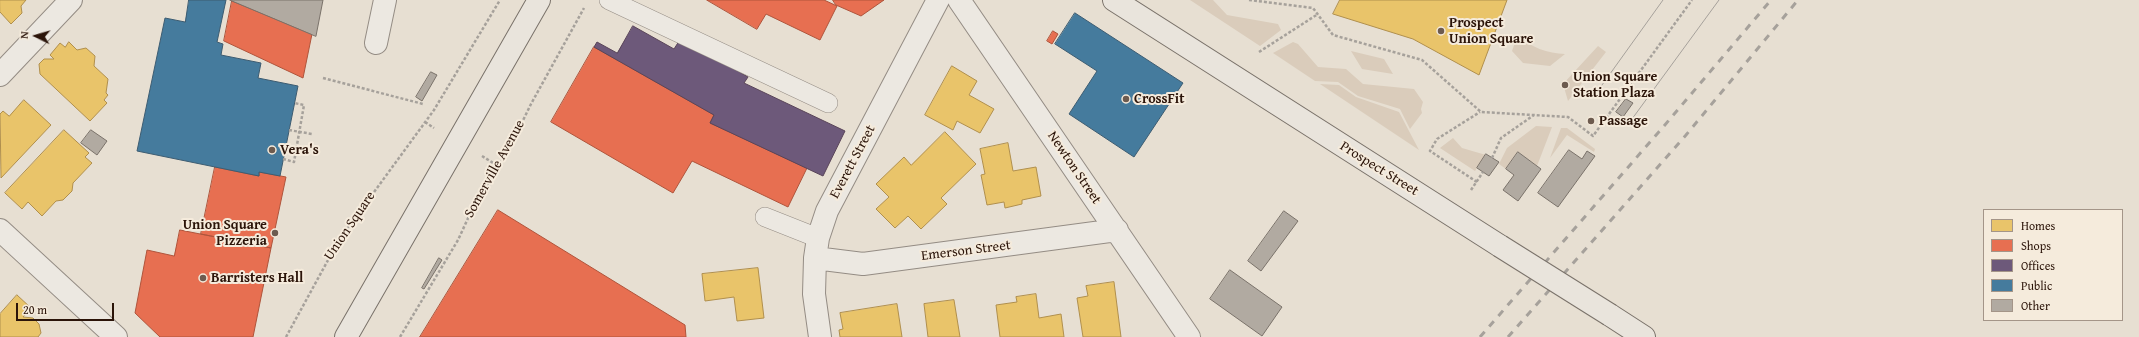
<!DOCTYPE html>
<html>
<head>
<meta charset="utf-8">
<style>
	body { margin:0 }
	#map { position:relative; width:2139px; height:337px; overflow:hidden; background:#e7dfd2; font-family:"Gentium Book Plus",serif }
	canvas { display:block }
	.legend { position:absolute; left:1983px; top:209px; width:140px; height:112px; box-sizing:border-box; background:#f5ebdc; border:1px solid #a49588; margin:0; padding:5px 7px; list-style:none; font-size:12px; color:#2b1409 }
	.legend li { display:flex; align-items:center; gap:8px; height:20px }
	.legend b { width:20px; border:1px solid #a49588 }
	.north { position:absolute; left:16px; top:16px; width:40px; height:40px; -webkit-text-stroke:3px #f5ebdc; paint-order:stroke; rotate:275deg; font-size:11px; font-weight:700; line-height:16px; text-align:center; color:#2b1409 }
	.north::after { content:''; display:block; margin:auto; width:14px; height:18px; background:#2b1409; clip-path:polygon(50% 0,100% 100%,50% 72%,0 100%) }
	.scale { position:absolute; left:16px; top:303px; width:98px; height:18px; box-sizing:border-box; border:2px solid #2b1409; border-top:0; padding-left:5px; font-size:12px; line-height:14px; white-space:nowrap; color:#2b1409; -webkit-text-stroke:3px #f5ebdc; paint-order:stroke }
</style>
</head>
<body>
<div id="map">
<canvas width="2139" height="337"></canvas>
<ul class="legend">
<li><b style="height:11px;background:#e9c46a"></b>Homes</li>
<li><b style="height:11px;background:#e76f51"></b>Shops</li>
<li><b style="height:11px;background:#6d597a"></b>Offices</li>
<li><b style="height:11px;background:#457b9d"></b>Public</li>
<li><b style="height:11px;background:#b1aaa1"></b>Other</li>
</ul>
<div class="north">N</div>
<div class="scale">20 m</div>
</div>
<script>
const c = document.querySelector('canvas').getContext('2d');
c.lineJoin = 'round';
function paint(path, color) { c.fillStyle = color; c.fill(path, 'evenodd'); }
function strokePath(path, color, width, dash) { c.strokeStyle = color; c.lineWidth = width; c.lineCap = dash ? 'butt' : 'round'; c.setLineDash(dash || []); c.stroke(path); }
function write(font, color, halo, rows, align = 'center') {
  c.font = font + ' "Gentium Book Plus",serif'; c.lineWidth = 4; c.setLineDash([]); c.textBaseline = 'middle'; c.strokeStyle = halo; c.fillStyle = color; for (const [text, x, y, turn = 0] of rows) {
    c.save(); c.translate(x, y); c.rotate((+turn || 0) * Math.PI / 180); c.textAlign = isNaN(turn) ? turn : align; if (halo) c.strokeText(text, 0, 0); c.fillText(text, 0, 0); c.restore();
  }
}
paint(new Path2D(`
	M 1190,0 L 1213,0 L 1227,15 L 1278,24 L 1281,30 L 1260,46 Z
	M 1518,34 C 1530,48 1548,53 1565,54 L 1550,66 L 1523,63 L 1512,51 Z
	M 1293,42 L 1298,44 L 1318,67 L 1346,69 L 1363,84 L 1414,89 L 1423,102 L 1421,109 L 1422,113 L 1410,129 L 1400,109 L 1358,96 L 1338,82 L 1315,81 L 1273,53 Z
	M 1598,46 L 1606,52 L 1568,101 L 1563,84 Z
	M 1351,51 L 1384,59 L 1393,74 L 1362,69 Z
	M 1320,84 L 1339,85 L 1356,97 L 1399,112 L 1419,150 Z
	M 1536,126 L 1552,127 L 1537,166 L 1518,152 L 1506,169 L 1499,164 L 1507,148 Z
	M 1561,128 L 1567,128 L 1595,149 L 1594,152 L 1567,135 L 1550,158 Z
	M 1453,138 L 1462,148 L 1486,155 L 1475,171 L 1440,148 Z`), '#daccbb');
const homes = new Path2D(`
	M 0,0 L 26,0 L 21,6 L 22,13 L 11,24 L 0,12 Z
	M 1340,0 L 1507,0 L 1479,75 L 1413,39 L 1333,14 Z
	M 69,42 L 77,50 L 86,48 L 95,56 L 94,66 L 108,79 L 106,93 L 108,95 L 104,100 L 107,103 L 90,121 L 40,74 L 39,64 L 44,59 L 54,59 L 50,55 L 60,43 L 65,47 Z
	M 952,66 L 977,81 L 969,95 L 994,109 L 980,133 L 957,121 L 953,130 L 925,115 Z
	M 24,100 L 51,125 L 1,178 L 0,114 L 3,111 L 9,116 Z
	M 64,130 L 89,153 L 85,157 L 92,163 L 73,183 L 72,191 L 63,200 L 56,201 L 42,216 L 28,202 L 22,209 L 5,193 Z
	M 945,132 L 976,164 L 941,198 L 947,204 L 921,229 L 908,216 L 895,228 L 876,209 L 889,197 L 876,184 L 904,157 L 911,165 Z
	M 1008,143 L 1013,171 L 1036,167 L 1041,196 L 1022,200 L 1022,204 L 1005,208 L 1004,202 L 987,205 L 981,175 L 985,174 L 980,149 Z
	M 758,268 L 764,318 L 737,321 L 734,297 L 705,301 L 702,274 Z
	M 1114,282 L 1121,337 L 1083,337 L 1077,298 L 1088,296 L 1086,286 Z
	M 1036,294 L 1039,318 L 1061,314 L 1064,337 L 1000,337 L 996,305 L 1017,302 L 1016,297 Z
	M 17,295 L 31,308 L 23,317 L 33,318 L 39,324 L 41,333 L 38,337 L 0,337 L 0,314 Z
	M 954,300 L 960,337 L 928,337 L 924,304 Z
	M 897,304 L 902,337 L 840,337 L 839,330 L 843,329 L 840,313 Z`);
paint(homes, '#e9c46a');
strokePath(homes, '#b08f4d', 1);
const shops = new Path2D(`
	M 707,0 L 824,0 L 837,6 L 820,40 L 766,14 L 757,29 Z
	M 833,0 L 884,0 L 861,16 L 836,5 Z
	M 232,1 L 312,34 L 303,78 L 224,41 Z
	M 1053,31 L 1058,34 L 1052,44 L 1047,41 Z
	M 594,47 L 714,115 L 710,123 L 807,168 L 788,207 L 692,161 L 673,193 L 551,122 Z
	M 215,167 L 259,176 L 259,172 L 286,177 L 271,248 L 201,234 Z
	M 498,210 L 685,325 L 686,337 L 420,337 Z
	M 180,230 L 271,248 L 253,337 L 160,337 L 135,313 L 147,250 L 174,256 Z`);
paint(shops, '#e76f51');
strokePath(shops, '#af543b', 1);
const offices = new Path2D(`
	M 633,26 L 674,49 L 681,38 L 748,77 L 744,83 L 845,131 L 823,176 L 710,123 L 714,115 L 594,47 L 597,42 L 617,53 Z`);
paint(offices, '#6d597a');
strokePath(offices, '#594458', 1);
const public = new Path2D(`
	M 189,0 L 226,0 L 217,42 L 223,44 L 221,55 L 261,63 L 258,78 L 298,86 L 280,176 L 259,172 L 259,176 L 137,151 L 165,18 L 185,22 Z
	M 1075,13 L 1183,83 L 1134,157 L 1069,114 L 1097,71 L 1055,44 Z`);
paint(public, '#457b9d');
strokePath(public, '#3d5c71', 1);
const building = new Path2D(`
	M 230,0 L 323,0 L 316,36 Z
	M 431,72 L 437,75 L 422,101 L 416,97 Z
	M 1626,99 L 1633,103 L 1623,117 L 1616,112 Z
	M 91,130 L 107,141 L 97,155 L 81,143 Z
	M 1569,150 L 1582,159 L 1587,151 L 1595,156 L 1558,207 L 1538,193 Z
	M 1518,152 L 1541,169 L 1518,201 L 1503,190 L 1514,175 L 1506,169 Z
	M 1486,154 L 1499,162 L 1489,176 L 1477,168 Z
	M 1284,211 L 1298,221 L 1261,271 L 1248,261 Z
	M 439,258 L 442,260 L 424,289 L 422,288 Z
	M 1230,270 L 1282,307 L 1262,336 L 1210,299 Z`);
paint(building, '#b1aaa1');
strokePath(building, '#7a726a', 1);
const lane = new Path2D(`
	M 609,0 L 828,103
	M 765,217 L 818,238`);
const street = new Path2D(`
	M 959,0 L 1189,337
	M 376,43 L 385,0
	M 0,75 L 71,0
	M 0,230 L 116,337
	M 815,258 L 863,264 L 1117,230
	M 820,337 L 814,294 L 815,258 L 818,238 L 827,211 L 938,0`);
const primary = new Path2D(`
	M 1114,0 L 1500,246
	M 1610,315 L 1644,337
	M 346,337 L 539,0`);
strokePath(lane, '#948c84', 20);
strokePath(street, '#948c84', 24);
strokePath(primary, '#7a726a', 24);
strokePath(new Path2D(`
	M 1249,0 L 1313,8 L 1333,35 L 1422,60 L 1481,112 L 1568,117 L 1593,136 L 1692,0
	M 1259,52 L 1318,14
	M 323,78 L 423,104
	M 425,122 L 434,128
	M 289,130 L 312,134
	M 482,156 L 498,166
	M 1492,158 L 1501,138 L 1534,115
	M 283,159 L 294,162 L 304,105 L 294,103
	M 1477,182 L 1430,151 L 1437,139 L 1480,112
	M 1471,190 L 1483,172
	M 286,337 L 339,240 L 434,110 L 500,0
	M 400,337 L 458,240 L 470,214 L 513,141 L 531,104 L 584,8`), '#a6a19b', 2.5, [3, 2]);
strokePath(lane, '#ece8e1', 19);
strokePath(street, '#ece8e1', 22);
strokePath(primary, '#e9e4dc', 22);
strokePath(new Path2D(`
	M 1597,92 L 1663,0
	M 1632,119 L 1719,0`), '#a6a19b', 1);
strokePath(new Path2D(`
	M 1480,337 L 1664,126 L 1771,0
	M 1508,337 L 1686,135 L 1798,0`), '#a6a19b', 3, [7, 7]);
const primaryBridge = new Path2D(`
	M 1500,246 L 1610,315`);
strokePath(primaryBridge, '#7a726a', 24, []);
strokePath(primaryBridge, '#e9e4dc', 22);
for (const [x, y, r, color] of [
	[1441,31,4,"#6d5b4f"],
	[1565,85,4,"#6d5b4f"],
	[1126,99,4,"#6d5b4f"],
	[1591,121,4,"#6d5b4f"],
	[272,150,4,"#6d5b4f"],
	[275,233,4,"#6d5b4f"],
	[203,278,4,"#6d5b4f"]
]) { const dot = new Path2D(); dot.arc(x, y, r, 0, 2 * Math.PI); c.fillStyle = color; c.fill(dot); strokePath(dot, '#f5ebdc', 1.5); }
write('bold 14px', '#2b1409', '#f5ebdc', [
	["Prospect",1449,23],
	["Union Square",1449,39],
	["Union Square",1573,77],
	["Station Plaza",1573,93],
	["CrossFit",1134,99],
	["Passage",1599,121],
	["Vera's",280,150],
	["Union Square",267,225,"right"],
	["Pizzeria",267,241,"right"],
	["Barristers Hall",211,278]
], 'left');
write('14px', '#2b1409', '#f5ebdc', [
	["Everett Street",853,162,-62],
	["Newton Street",1074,168,56],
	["Somerville Avenue",495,169,-61],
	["Prospect Street",1379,169,32],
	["Union Square",350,226,-56],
	["Emerson Street",966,251,-7]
]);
</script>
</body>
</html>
